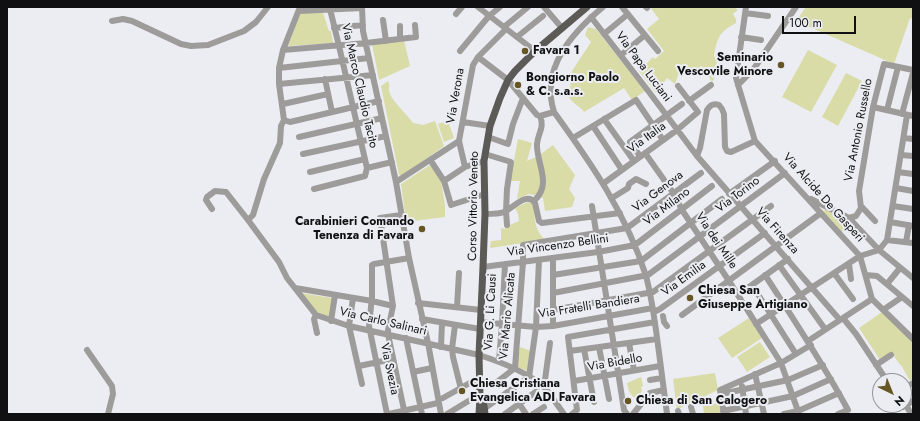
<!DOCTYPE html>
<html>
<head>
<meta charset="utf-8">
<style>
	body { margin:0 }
	#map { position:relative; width:920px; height:421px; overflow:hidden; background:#ecedf3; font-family:Jost,sans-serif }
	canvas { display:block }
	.frame { position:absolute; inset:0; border:8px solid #101012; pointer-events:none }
	.north { position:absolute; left:872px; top:373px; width:40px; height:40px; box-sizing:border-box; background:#ecedf3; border:1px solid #949599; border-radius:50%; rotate:137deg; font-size:11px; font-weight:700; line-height:16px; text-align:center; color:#101012 }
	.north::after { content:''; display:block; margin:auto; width:14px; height:18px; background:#655623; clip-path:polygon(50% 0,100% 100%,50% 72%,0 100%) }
	.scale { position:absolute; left:782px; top:16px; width:74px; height:18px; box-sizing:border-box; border:2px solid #101012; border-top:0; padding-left:5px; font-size:12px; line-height:14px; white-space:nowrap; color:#101012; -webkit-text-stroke:3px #ecedf3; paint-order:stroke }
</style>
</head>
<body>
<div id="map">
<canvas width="920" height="421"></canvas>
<div class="frame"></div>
<div class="north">N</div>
<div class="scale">100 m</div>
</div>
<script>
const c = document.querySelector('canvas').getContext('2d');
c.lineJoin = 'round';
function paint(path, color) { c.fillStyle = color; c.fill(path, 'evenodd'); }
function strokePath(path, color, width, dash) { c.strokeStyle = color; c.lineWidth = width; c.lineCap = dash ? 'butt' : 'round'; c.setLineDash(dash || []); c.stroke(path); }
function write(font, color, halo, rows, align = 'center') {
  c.font = font + ' Jost,sans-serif'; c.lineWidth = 4; c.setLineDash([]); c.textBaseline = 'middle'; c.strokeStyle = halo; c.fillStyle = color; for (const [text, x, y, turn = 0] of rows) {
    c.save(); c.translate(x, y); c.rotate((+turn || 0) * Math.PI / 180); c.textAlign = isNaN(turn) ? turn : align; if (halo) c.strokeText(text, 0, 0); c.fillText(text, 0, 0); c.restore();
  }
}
paint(new Path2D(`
	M 650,7 L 734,7 L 738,10 L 733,14 L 736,19 L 736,23 C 719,32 717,38 714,56 L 717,61 L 714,79 L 712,82 L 702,66 L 688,74 L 682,71 L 679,73 L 675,84 L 667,78 L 656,93 L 639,71 L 653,57 L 655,59 L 664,51 L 647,29 L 659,19 Z
	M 806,7 L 913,7 L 913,19 L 910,18 L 894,64 L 796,21 Z
	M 300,13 L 323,13 L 329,31 L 331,31 L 333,43 L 288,46 Z
	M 588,27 L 596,29 L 645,91 L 632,100 L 624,88 L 584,112 C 580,106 573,104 569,97 L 572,71 L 591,42 L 585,35 Z
	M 404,40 L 410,66 L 379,80 L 372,44 Z
	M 808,50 L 837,65 L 811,112 L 782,97 Z
	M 846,73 L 862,81 L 838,126 L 822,117 Z
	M 388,81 C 390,85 389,88 389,91 C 392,102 407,114 413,123 L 423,125 L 435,121 L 444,146 L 402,176 L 399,175 L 381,86 Z
	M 448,121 L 454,138 L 444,142 L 438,124 Z
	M 518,139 L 532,143 L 527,161 L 538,156 L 553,145 L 575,175 L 569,189 L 575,198 L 572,207 L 545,211 L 543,198 L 529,194 L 517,199 L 520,181 L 510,181 Z
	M 430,165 L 441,181 L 445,205 L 445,217 L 406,222 L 401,184 Z
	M 528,202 L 533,204 C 535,220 534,228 545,240 L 490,248 L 491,241 L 501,240 L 501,228 L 505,229 L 505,225 L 510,225 L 519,221 L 518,214 L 515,208 Z
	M 826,209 L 850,224 L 842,232 L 823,212 Z
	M 300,293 L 332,298 L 329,319 L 319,315 Z
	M 882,312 L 913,342 L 913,379 L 910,381 L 901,365 L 900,365 L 892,353 L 880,360 L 859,328 Z
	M 749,318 L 762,338 L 732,358 L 718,338 Z
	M 760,342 L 770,357 L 747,372 L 737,357 Z
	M 520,347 L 531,351 L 528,371 L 517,367 Z
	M 715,373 L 718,390 L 684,406 L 677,410 L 673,379 Z
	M 641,377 L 643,386 L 641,387 L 642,391 L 638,397 L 633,397 L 629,391 L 627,383 Z
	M 719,403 L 721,414 L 704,414 L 703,406 Z`), '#d9dca7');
strokePath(new Path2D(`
	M 362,7 L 363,31 L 396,182 L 409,258 L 428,343 L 441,414
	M 478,7 L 535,51
	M 544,7 L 562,28
	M 603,7 C 572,33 540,68 554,112 C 591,163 627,215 646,276 C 652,298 655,322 658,345 C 661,368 664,391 667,414
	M 622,7 L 658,51
	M 646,7 L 647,8
	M 746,7 L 736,78 L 755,141 L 860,256 L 872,299 L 913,339
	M 330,9 L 339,46 L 367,168
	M 299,11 L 362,8
	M 745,13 L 768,16
	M 456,14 L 462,7
	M 591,17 L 649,92 L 697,156 L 840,320
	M 383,20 L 386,41
	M 112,21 L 123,19 L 132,21 L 181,44 L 191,46 L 208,45 L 244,31 L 256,22 L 268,7
	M 400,26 L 400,39
	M 504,27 L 528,7
	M 334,28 L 363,25
	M 604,34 L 628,14
	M 517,37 L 543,16
	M 741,37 L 761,40
	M 283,50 L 366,43 L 416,37 L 415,25
	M 460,51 L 489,16 L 500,7
	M 621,55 L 645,35
	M 478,57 L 508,80 L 537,115 L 540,116 L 554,112
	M 279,68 L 369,58
	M 325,79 L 332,112
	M 279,84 L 373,75
	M 738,85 L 753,70 L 796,7
	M 689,101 L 711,85
	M 283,104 L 328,94
	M 873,107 L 913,116
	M 887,110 L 898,67
	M 902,114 L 913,73
	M 604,119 L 634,161
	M 284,120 L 290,122 L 379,101
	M 463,122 L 490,126
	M 593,126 L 622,170
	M 299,137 L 382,118
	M 488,137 L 508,144 L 513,124 L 523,98
	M 573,138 L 636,100 L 663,140
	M 904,138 L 913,139
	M 645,153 L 674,194 L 682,210 L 729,281 L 781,363 L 799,414
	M 303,154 L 386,136
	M 485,154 L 511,162 L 507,189 L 506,211 L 507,225
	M 901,155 L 913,156
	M 640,156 L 630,142 L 682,104
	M 697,156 L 700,148 L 707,110 C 710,105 714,103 719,105 L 722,109 L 724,114 L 725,147 L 727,151 L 731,152 L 755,141
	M 431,161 L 444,181 L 451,205 L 485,194
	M 465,167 L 459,141 L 473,65 L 478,57 L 506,29
	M 310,172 L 365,159
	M 898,172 L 913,174
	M 444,181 L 465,167 L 484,161
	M 396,182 L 459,141
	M 604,183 L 677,130 L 698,112 L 678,86
	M 896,188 L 913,191
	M 314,189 L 365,176 L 367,168 L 392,162
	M 729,194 L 775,161
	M 612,198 L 628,188 L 629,184 L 636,179 L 646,184
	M 811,199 L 849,218 L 879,250 L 913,278
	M 534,201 C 553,184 536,163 537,144 C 538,133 545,127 540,116
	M 592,206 L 624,410 L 627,414
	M 861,206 L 875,221
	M 893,206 L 913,209
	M 212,209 L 206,200 L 207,197 L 215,191 L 226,192 L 248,220 L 279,262 L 287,278 L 316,315 L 349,326 L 479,355 C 501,362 525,371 543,386 C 551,394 557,405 564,414
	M 485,214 C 491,214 499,214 504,212 C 513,208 527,191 535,203 L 539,221 L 542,223 L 620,213
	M 401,215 L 380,218 L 393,306 L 388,330 L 388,334 L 404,410
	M 849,218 L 856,216 L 861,208 L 859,191 L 873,107 L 884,64 L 913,70
	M 248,220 L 253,215 L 264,179 L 280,143 L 281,126 L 284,120 L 279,84 L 279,68 L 283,50 L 300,7
	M 890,222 L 913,226
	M 887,240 L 913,243
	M 906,242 L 909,225
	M 879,250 L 887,240 L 907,115
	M 849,264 L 851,279
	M 779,265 L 825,329
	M 483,267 L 598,252 L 635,245 L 712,186
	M 834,273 L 853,299
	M 553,275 L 641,261 L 722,199
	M 765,275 C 794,320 823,363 848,410 L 838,414
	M 866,275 L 877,276 L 913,306
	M 887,284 L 900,268
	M 752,285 L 796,354
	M 295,288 L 372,301 L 393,306
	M 553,293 L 648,275 L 785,173
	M 738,295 L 788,259
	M 353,298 L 349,326 L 362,384
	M 418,303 L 481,310
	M 457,307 L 459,273
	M 553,310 L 653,292 L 771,206
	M 883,310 L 902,297
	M 654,312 L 660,309 L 765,233
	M 316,315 L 314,319 L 317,333
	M 682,315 L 821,213
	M 663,316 L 664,322 L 667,326
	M 843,318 L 856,334 L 887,381
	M 422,319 L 480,329
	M 331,321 L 335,295
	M 480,322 L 536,327 L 553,326 L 653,308
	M 756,324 L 860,256 L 879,250
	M 455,325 L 452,349 L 453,357 L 461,389
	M 553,326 L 553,258
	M 406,338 L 422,414
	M 808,341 L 872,299
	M 629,343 L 634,370
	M 441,347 L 442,323
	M 599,347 L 609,399
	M 584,349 L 594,402
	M 87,350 L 112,386 L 113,394 L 108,414
	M 570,351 L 657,339
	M 499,361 L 502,324 L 505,264
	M 876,365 L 891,355
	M 359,366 L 393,359
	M 413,372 L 432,368
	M 755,374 L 764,414
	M 529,377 L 536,327 L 539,260
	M 650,380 L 662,378
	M 574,381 L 660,366
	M 493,385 L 515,368 L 523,262 L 523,245 L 627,228 L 701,173
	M 742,386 L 746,414
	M 544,387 L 550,343
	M 904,388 L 913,383
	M 510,390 L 526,414
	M 721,394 L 788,380 L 823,365
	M 443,398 L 475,380 L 479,380
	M 901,405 L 903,407 L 913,401
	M 906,405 L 911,414
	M 691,407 L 693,414
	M 485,408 L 529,377
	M 678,411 L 679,414
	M 723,411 L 793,396 L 831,379
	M 387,414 L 369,326 L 372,297 L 372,265 L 374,264 L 409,258
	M 389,414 L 438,403
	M 447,414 L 480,394
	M 505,414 L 537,391
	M 533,414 L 544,407
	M 572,414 L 577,410 L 568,337 L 655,322
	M 633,414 L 650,393 L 664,390
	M 724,414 L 720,390 L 781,363 L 811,345
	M 784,414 L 798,411 L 839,393`), '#9d9c9a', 6);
strokePath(new Path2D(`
	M 481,399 L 484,406 L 485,414
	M 479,414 L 480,397 L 479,355 L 483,267 L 485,214 L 484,161 L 490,126 L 500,98 L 508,80 L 515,71 L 535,51 L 587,7`), '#5b5a56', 7);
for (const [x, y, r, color] of [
	[525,51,4,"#655623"],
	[781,65,4,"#655623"],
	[518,85,4,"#655623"],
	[422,229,4,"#655623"],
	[690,298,4,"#655623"],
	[462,391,4,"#655623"],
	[628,401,4,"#655623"]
]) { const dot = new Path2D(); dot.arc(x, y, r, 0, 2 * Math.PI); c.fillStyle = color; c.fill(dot); strokePath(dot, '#ecedf3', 1.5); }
write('bold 12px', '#101012', '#ecedf3', [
	["Favara 1",533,51],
	["Seminario",773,58,"right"],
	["Vescovile Minore",773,72,"right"],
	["Bongiorno Paolo",526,78],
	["& C. s.a.s.",526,92],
	["Carabinieri Comando",414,222,"right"],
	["Tenenza di Favara",414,236,"right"],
	["Chiesa San",698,291],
	["Giuseppe Artigiano",698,305],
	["Chiesa Cristiana",470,384],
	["Evangelica ADI Favara",470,398],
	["Chiesa di San Calogero",636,401]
], 'left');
write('12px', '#101012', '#ecedf3', [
	["Via Papa Luciani",643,67,53],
	["Via Marco Claudio Tacito",359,86,77],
	["Via Verona",456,96,-80],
	["Via Antonio Russello",859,130,-79],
	["Via Italia",647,138,-36],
	["Via Genova",658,192,-37],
	["Via Torino",738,195,-37],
	["Via Alcide De Gasperi",823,198,48],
	["Corso Vittorio Veneto",474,206,-89],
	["Via Milano",667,207,-37],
	["Via Firenza",777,231,48],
	["Via dei Mille",716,241,56],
	["Via Vincenzo Bellini",558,246,-8],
	["Via Emilia",684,279,-36],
	["Via Fratelli Bandiera",589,307,-9],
	["Via G. Li Causi",491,312,-87],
	["Via Mario Alicata",508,316,-85],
	["Via Carlo Salinari",383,322,13],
	["Via Bidello",615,363,-10],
	["Via Svezia",389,369,78]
]);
</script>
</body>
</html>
